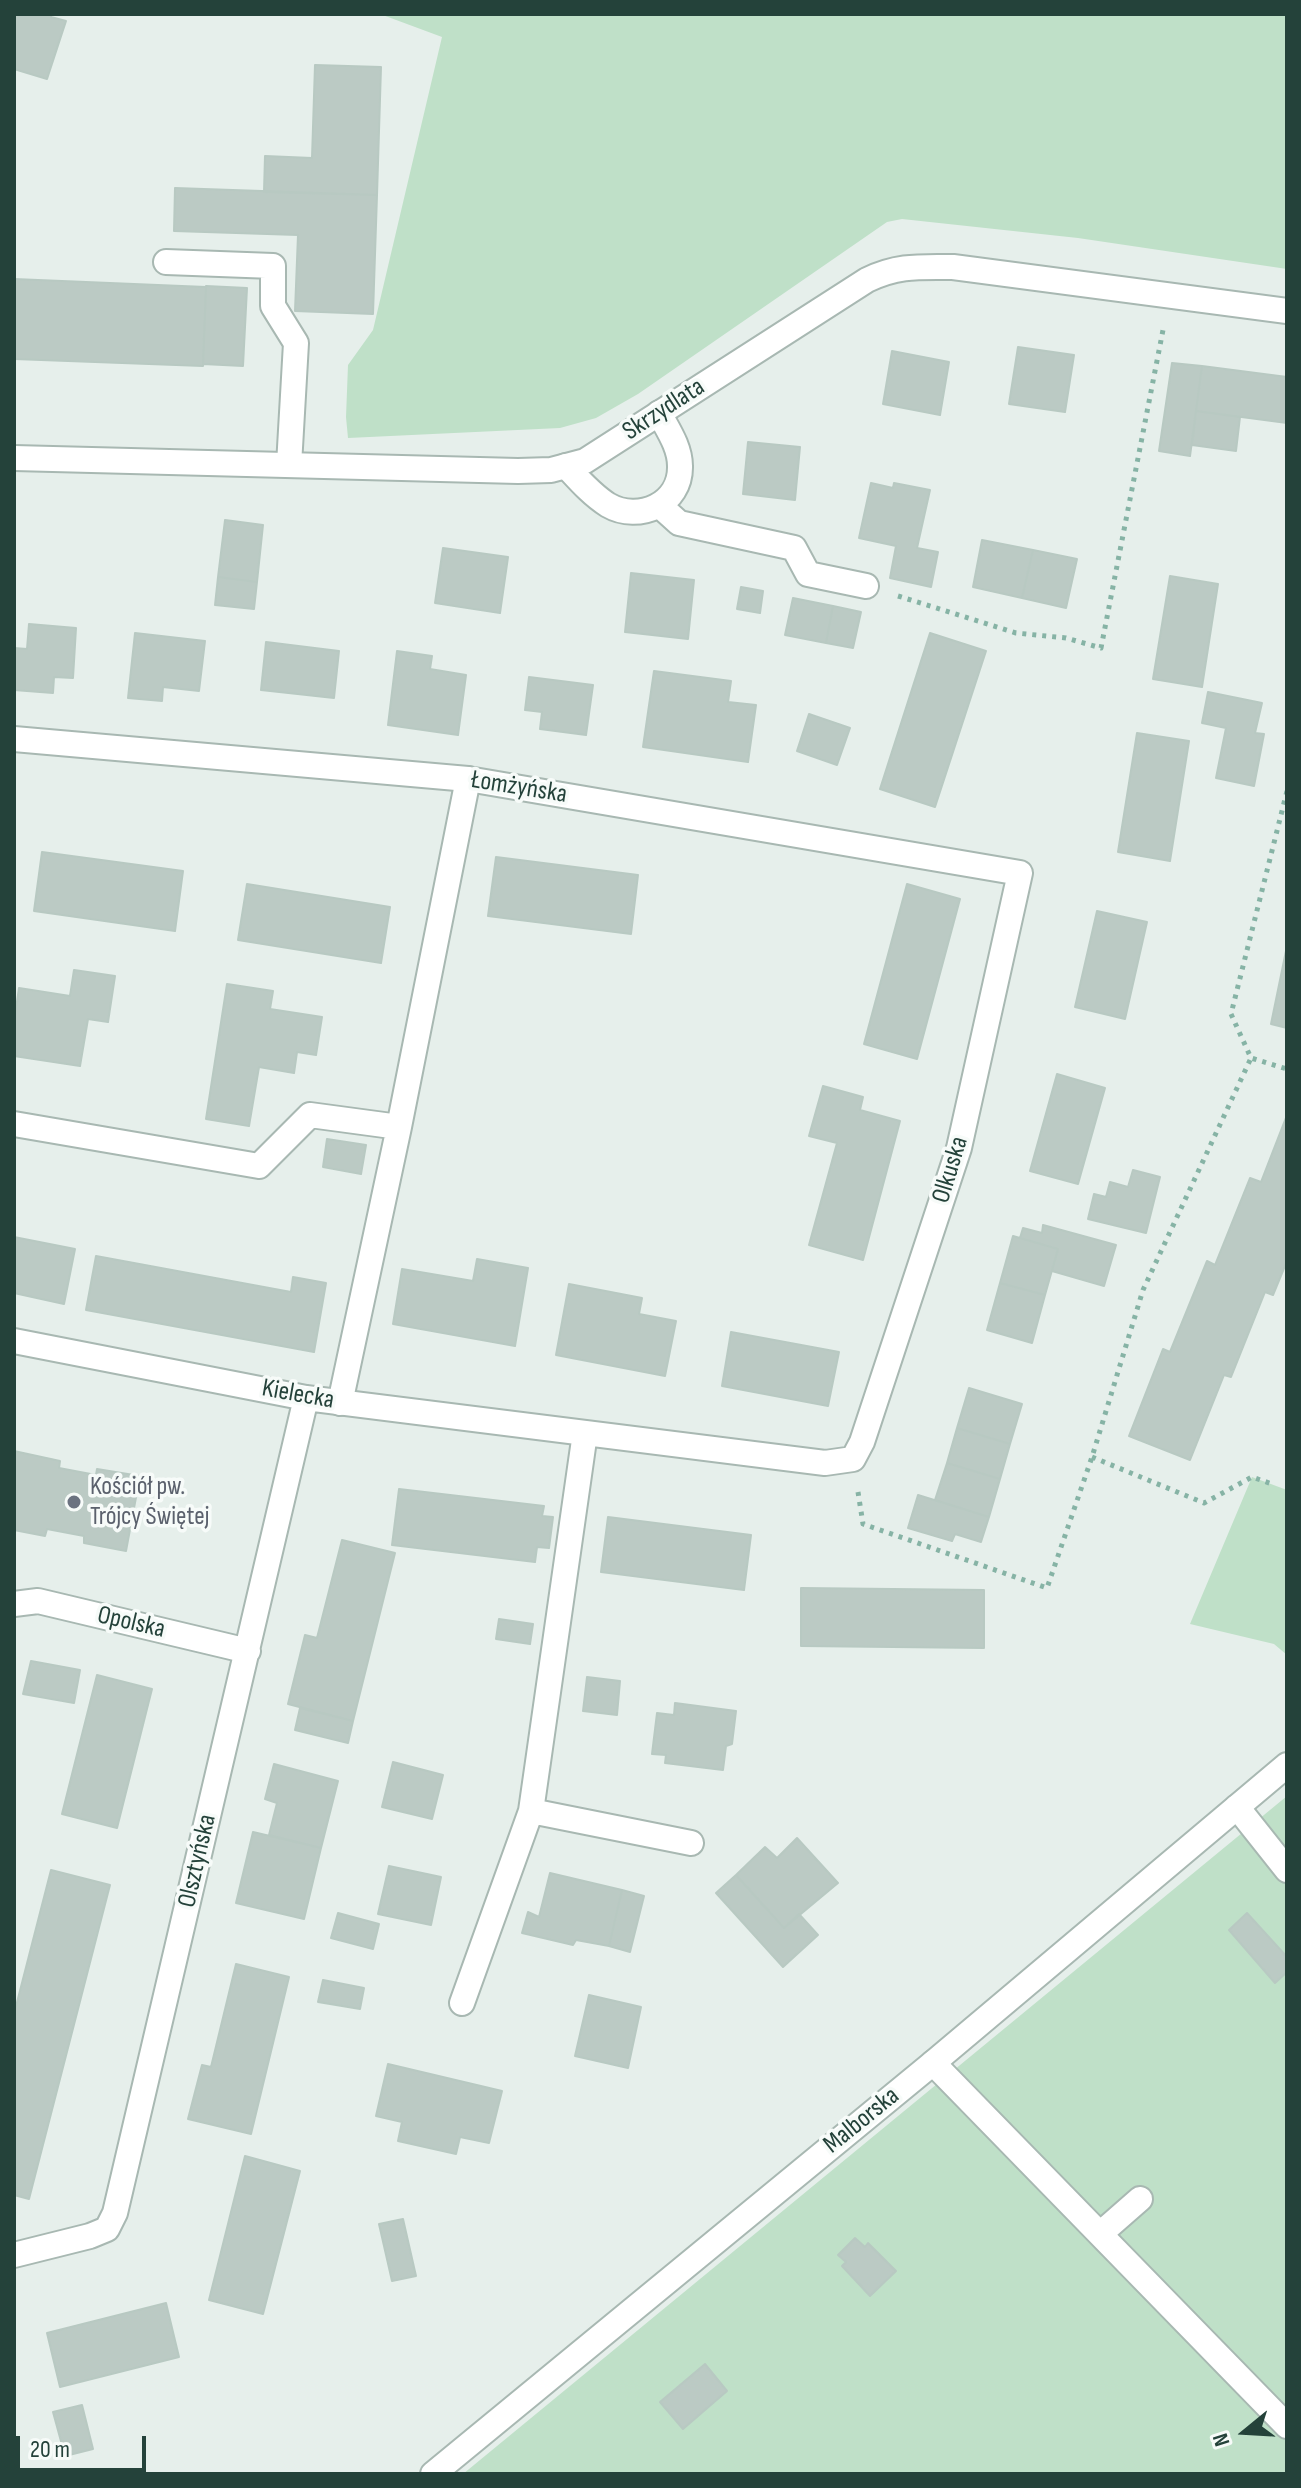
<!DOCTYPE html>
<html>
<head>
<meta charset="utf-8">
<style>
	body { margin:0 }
	#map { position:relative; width:1301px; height:2488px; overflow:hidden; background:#e6efeb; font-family:"Sofia Sans Condensed",sans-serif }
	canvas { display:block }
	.frame { position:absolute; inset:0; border:16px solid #24423a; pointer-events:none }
	.north { position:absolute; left:1205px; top:2392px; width:80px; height:80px; -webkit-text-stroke:6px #f7fbf9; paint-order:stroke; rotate:252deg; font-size:22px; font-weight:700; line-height:32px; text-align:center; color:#24423a }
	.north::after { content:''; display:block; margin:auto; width:28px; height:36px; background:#24423a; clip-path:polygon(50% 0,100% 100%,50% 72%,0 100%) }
	.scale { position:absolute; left:16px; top:2436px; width:130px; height:36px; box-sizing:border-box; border:4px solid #24423a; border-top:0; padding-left:10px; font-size:24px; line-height:28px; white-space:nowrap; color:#24423a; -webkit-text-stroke:6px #f7fbf9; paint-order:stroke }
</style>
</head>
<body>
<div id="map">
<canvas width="1301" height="2488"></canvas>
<div class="frame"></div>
<div class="north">N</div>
<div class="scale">20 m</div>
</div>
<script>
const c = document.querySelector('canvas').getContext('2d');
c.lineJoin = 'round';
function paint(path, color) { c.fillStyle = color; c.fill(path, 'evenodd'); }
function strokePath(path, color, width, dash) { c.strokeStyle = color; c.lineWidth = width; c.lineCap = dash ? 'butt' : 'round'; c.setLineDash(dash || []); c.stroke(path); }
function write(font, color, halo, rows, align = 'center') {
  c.font = font + ' "Sofia Sans Condensed",sans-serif'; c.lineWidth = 7; c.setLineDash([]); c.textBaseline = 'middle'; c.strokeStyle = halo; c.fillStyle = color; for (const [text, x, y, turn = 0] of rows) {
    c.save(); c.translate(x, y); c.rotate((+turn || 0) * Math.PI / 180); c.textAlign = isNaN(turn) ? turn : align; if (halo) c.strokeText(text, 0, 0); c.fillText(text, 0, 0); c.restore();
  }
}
paint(new Path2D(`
	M 380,14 L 1287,14 L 1287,269 L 1078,238 L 902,219 L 887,222 L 638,394 L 596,418 L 560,428 L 348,438 L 346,417 L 348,365 L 373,330 L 442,37 Z
	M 1252,1477 L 1287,1490 L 1287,1655 L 1274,1644 L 1190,1624 Z
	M 1287,1796 L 1287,2474 L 463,2474 Z`), '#bfe0c8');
const building = new Path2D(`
	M 14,14 L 52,14 L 51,17 L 66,21 L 47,79 L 14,69 Z
	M 315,65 L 381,67 L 377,195 L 264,192 L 265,156 L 312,158 Z
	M 175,188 L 377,195 L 373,314 L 295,311 L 298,235 L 174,231 Z
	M 14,279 L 206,287 L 203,366 L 14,359 Z
	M 206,286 L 247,288 L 243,366 L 203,364 Z
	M 1018,347 L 1074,355 L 1065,412 L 1009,404 Z
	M 892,351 L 949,362 L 940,415 L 883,404 Z
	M 1172,363 L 1202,366 L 1190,456 L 1159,451 Z
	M 1202,366 L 1287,377 L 1287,423 L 1196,411 Z
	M 1196,411 L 1240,417 L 1236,451 L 1192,445 Z
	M 748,442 L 800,447 L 795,500 L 743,494 Z
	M 871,483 L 893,488 L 894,483 L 930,490 L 917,548 L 938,552 L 931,587 L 890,578 L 896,546 L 859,538 Z
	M 225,520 L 263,525 L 257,582 L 218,577 Z
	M 982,540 L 1033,550 L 1022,598 L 973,587 Z
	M 443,548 L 508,557 L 500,613 L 435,603 Z
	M 1033,550 L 1077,559 L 1066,608 L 1022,598 Z
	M 631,573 L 694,580 L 688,639 L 625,632 Z
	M 1170,576 L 1218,584 L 1202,687 L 1153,679 Z
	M 218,577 L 257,582 L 254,609 L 215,605 Z
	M 741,587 L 763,591 L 760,613 L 737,609 Z
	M 793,598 L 833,606 L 826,643 L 785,635 Z
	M 833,606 L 861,612 L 853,648 L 826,643 Z
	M 29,624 L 76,628 L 73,678 L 54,677 L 53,693 L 14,690 L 14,648 L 27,649 Z
	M 135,633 L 205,641 L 199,691 L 163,687 L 162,701 L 128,698 Z
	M 930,633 L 986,651 L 935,807 L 880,789 Z
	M 266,642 L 339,651 L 334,698 L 261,690 Z
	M 397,651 L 432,656 L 430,669 L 466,675 L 458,735 L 388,725 Z
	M 654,671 L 731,681 L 728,702 L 756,705 L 748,762 L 643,747 Z
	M 529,677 L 593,685 L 586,735 L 540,729 L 542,712 L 525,710 Z
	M 1208,692 L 1262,703 L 1255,733 L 1264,734 L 1254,786 L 1216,778 L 1226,728 L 1202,723 Z
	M 809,714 L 850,728 L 837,765 L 797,751 Z
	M 1137,733 L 1189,741 L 1170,861 L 1118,852 Z
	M 42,852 L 183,871 L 175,931 L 34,911 Z
	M 496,857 L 638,875 L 631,934 L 488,916 Z
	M 247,884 L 390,907 L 381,963 L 238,940 Z
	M 907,884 L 960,899 L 917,1059 L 864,1044 Z
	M 1097,911 L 1147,922 L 1125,1019 L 1075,1007 Z
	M 1287,946 L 1287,1028 L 1271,1024 Z
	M 74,970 L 115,976 L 108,1022 L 88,1019 L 80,1066 L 14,1056 L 14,1022 L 19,988 L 70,996 Z
	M 227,984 L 273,991 L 270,1009 L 322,1017 L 316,1055 L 297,1052 L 294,1073 L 259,1067 L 249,1126 L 206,1119 Z
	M 1057,1074 L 1105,1088 L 1078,1184 L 1030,1171 Z
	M 823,1086 L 863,1097 L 860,1110 L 900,1121 L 863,1260 L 809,1245 L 837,1143 L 809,1136 Z
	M 1287,1115 L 1287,1261 L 1273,1295 L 1265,1292 L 1231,1377 L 1224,1375 L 1190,1460 L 1129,1436 L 1163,1349 L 1170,1352 L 1207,1261 L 1215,1265 L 1250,1178 L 1261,1182 Z
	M 327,1139 L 366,1145 L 361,1174 L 323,1167 Z
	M 1133,1170 L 1160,1177 L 1146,1233 L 1088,1219 L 1094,1194 L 1106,1197 L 1110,1182 L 1128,1187 Z
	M 1043,1225 L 1116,1245 L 1104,1286 L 1052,1271 L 1058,1249 L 1020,1238 L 1023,1228 L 1042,1233 Z
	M 1013,1236 L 1058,1249 L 1045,1295 L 1000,1283 Z
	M 14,1237 L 75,1249 L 64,1304 L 14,1293 Z
	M 96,1256 L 291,1292 L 293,1277 L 326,1283 L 314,1352 L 86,1310 Z
	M 477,1259 L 528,1268 L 515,1346 L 393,1324 L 402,1269 L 473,1281 Z
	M 1000,1283 L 1045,1295 L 1032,1343 L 987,1330 Z
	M 569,1284 L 642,1298 L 639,1314 L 676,1321 L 665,1376 L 556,1355 Z
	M 731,1332 L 839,1352 L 828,1406 L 722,1386 Z
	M 969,1388 L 1022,1404 L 1010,1444 L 957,1428 Z
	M 957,1428 L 1010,1444 L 1000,1479 L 947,1463 Z
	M 14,1451 L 60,1461 L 59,1468 L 96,1475 L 97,1469 L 140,1476 L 126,1551 L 84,1543 L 84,1536 L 47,1529 L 45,1536 L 14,1530 Z
	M 947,1463 L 1000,1479 L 989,1517 L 935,1500 Z
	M 399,1489 L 544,1506 L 542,1516 L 553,1517 L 549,1548 L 537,1547 L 535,1562 L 392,1545 Z
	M 918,1495 L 989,1517 L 981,1542 L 955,1534 L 952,1541 L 908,1528 Z
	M 608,1517 L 751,1535 L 744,1590 L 601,1572 Z
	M 342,1540 L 395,1553 L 353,1721 L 288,1704 L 305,1635 L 317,1638 Z
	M 801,1588 L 984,1590 L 984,1648 L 801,1646 Z
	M 499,1619 L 533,1624 L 530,1644 L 496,1639 Z
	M 31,1661 L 80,1670 L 74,1703 L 23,1694 Z
	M 97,1675 L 152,1689 L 117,1828 L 62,1814 Z
	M 587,1677 L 620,1681 L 617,1715 L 583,1711 Z
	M 675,1703 L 736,1711 L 732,1744 L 726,1746 L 723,1770 L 665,1763 L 666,1755 L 652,1754 L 657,1713 L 674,1715 Z
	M 300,1708 L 353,1721 L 348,1743 L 295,1730 Z
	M 393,1762 L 443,1775 L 432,1819 L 382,1807 Z
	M 274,1764 L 338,1781 L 321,1848 L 269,1835 L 277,1803 L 265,1799 Z
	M 253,1832 L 321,1848 L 304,1919 L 236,1903 Z
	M 797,1838 L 838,1883 L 784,1928 L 736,1875 L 765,1847 L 777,1858 Z
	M 389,1866 L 441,1877 L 431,1925 L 378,1914 Z
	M 51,1870 L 110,1885 L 29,2199 L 14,2195 L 14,2014 Z
	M 550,1873 L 622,1890 L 609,1946 L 576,1940 L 573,1945 L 522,1933 L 528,1912 L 539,1917 Z
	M 736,1875 L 784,1928 L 799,1914 L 818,1935 L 783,1967 L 716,1893 Z
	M 622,1890 L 644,1896 L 630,1952 L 609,1946 Z
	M 338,1913 L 379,1924 L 373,1949 L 331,1938 Z
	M 1247,1913 L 1287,1957 L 1287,1972 L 1275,1983 L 1229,1930 Z
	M 236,1964 L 289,1977 L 251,2134 L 188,2119 L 202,2065 L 211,2067 Z
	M 323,1980 L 364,1988 L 360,2009 L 318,2002 Z
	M 589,1995 L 641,2007 L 628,2068 L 575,2056 Z
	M 388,2064 L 502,2091 L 489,2143 L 460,2137 L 456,2154 L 398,2141 L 402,2122 L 376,2116 Z
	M 245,2156 L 300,2171 L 263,2314 L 209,2300 Z
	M 403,2219 L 416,2276 L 392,2281 L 379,2224 Z
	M 855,2238 L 865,2247 L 868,2243 L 896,2271 L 870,2296 L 842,2266 L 846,2262 L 838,2255 Z
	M 166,2303 L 179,2357 L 60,2387 L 47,2333 Z
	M 705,2364 L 727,2391 L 683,2429 L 660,2402 Z
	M 82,2405 L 93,2449 L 65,2456 L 53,2412 Z`);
paint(building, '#bbcac4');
strokePath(building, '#b8c9c2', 2);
const lane = new Path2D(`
	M 166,262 L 273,266 L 273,306 L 296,343 L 289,465
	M 566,466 C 579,480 592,495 608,505 C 639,523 681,504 680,466 C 680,447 668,430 659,413
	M 659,505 L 679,523 L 794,548 L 808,574 L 866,586
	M 14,1124 L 259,1166 L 310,1115 L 399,1127
	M 340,1403 L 399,1127 L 468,779
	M 1237,1807 L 1287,1870
	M 933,2063 L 1287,2426
	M 1100,2234 L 1140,2199`);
const street = new Path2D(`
	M 14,458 L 518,471 L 551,470 L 585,461 L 867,280 C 898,265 919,267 953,267 L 1287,311
	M 14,739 L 468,779 L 1020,873 L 959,1148 L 862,1442 L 853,1459 L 825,1463 L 306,1398 L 14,1341
	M 14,1604 L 38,1601 L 248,1651
	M 531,1811 L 691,1843
	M 462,2003 L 531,1811 L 585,1433
	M 14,2255 L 90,2236 L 107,2229 L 115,2213 L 306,1398
	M 433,2474 L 933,2063 L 1287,1765`);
strokePath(lane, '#a8b8b2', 28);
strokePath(street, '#a8b8b2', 28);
strokePath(new Path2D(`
	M 898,596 L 1016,633 L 1066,638 L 1101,648 L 1163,330
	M 1287,791 L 1231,1014 L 1251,1058 L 1287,1069
	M 1092,1457 L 1204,1503 L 1252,1477 L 1275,1485
	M 858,1492 L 863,1524 L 1047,1588 L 1092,1457 L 1143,1290 L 1251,1058`), '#86b3a5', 5, [4, 6]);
strokePath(lane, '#fff', 24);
strokePath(street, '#fff', 24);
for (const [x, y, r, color] of [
	[74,1502,8,"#6b7280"]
]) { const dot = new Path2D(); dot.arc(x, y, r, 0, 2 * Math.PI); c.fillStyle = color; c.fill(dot); strokePath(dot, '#f7fbf9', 3); }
write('26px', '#24423a', '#f7fbf9', [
	["Skrzydlata",664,410,-33],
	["Łomżyńska",519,788,9],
	["Olkuska",951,1170,-73],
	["Kielecka",298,1395,10],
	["Opolska",131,1623,13],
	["Olsztyńska",198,1861,-77],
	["Malborska",862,2121,-39]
]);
write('26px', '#5b616d', '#f7fbf9', [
	["Kościół pw.",90,1487],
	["Trójcy Świętej",90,1517]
], 'left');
</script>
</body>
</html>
